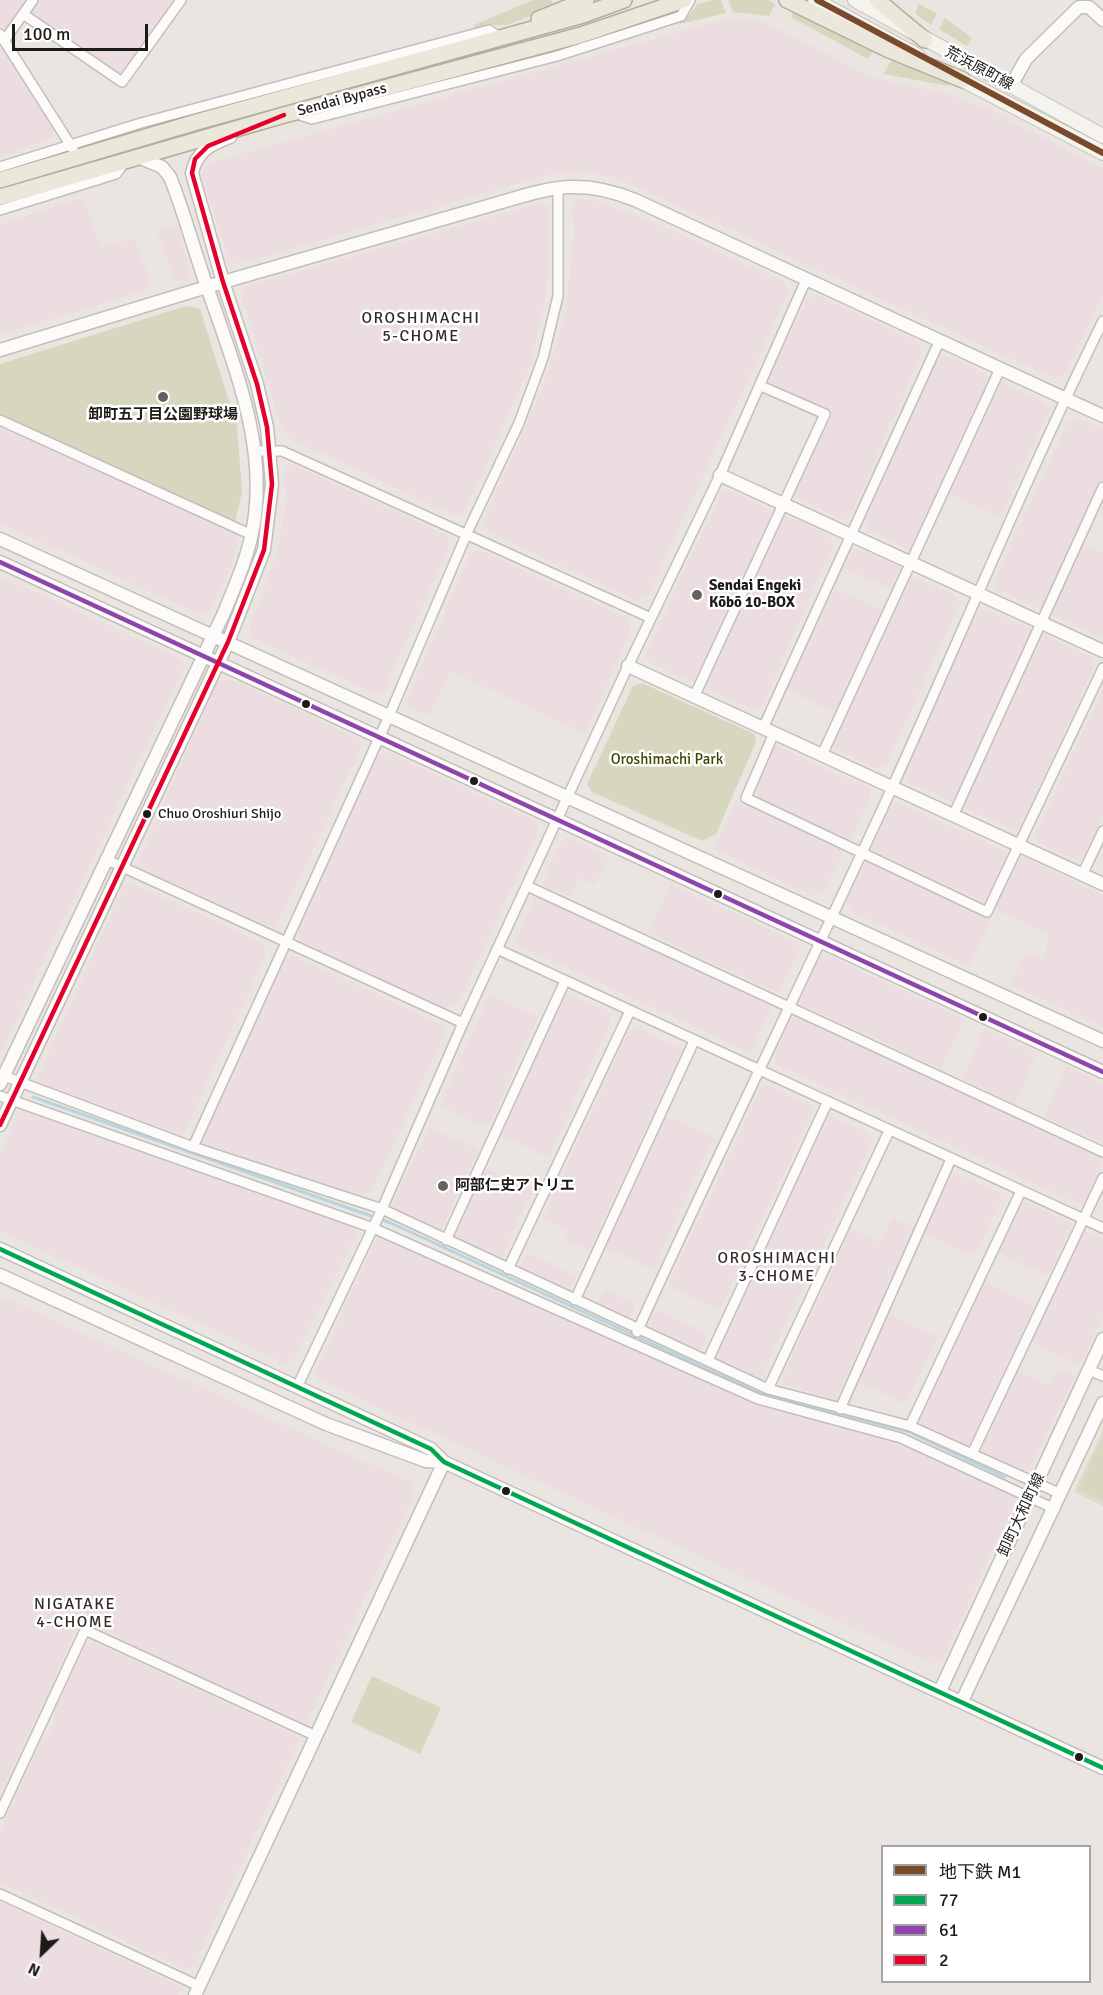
<!DOCTYPE html>
<html>
<head>
<meta charset="utf-8">
<style>
	body { margin:0 }
	#map { position:relative; width:1103px; height:1995px; overflow:hidden; background:#eae5e0; font-family:Signika,"Noto Sans JP",sans-serif }
	canvas { display:block }
	.legend { position:absolute; left:881px; top:1845px; width:210px; height:138px; box-sizing:border-box; background:#fff; border:2px solid #a5a4a3; margin:0; padding:8px 10px; list-style:none; font-size:18px; color:#1d1b18 }
	.legend li { display:flex; align-items:center; gap:12px; height:30px }
	.legend b { width:30px; border:2px solid #a5a4a3 }
	.north { position:absolute; left:12px; top:1923px; width:60px; height:60px; -webkit-text-stroke:4px #fff; paint-order:stroke; rotate:205deg; font-size:16px; font-weight:700; line-height:24px; text-align:center; color:#1d1b18 }
	.north::after { content:''; display:block; margin:auto; width:21px; height:27px; background:#1d1b18; clip-path:polygon(50% 0,100% 100%,50% 72%,0 100%) }
	.scale { position:absolute; left:12px; top:24px; width:136px; height:27px; box-sizing:border-box; border:3px solid #1d1b18; border-top:0; padding-left:8px; font-size:18px; line-height:21px; white-space:nowrap; color:#1d1b18; -webkit-text-stroke:4px #fff; paint-order:stroke }
</style>
</head>
<body>
<div id="map">
<canvas width="1103" height="1995"></canvas>
<ul class="legend">
<li><b style="height:8px;background:#7a4b2a"></b>地下鉄 M1</li>
<li><b style="height:8px;background:#00a651"></b>77</li>
<li><b style="height:8px;background:#8e44ad"></b>61</li>
<li><b style="height:8px;background:#e4002b"></b>2</li>
</ul>
<div class="north">N</div>
<div class="scale">100 m</div>
</div>
<script>
const c = document.querySelector('canvas').getContext('2d');
c.lineJoin = 'round';
function paint(path, color) { c.fillStyle = color; c.fill(path, 'evenodd'); }
function strokePath(path, color, width, dash) { c.strokeStyle = color; c.lineWidth = width; c.lineCap = dash ? 'butt' : 'round'; c.setLineDash(dash || []); c.stroke(path); }
function write(font, color, halo, rows, align = 'center') {
  c.font = font + ' Signika,"Noto Sans JP",sans-serif'; c.lineWidth = 5; c.setLineDash([]); c.textBaseline = 'middle'; c.strokeStyle = halo; c.fillStyle = color; for (const [text, x, y, turn = 0] of rows) {
    c.save(); c.translate(x, y); c.rotate((+turn || 0) * Math.PI / 180); c.textAlign = isNaN(turn) ? turn : align; if (halo) c.strokeText(text, 0, 0); c.fillText(text, 0, 0); c.restore();
  }
}
paint(new Path2D(`
	M 0,0 L 27,0 L 6,32 L 0,23 Z
	M 39,0 L 173,0 L 123,73 L 118,75 L 30,13 Z
	M 726,19 L 749,19 L 769,24 L 873,78 L 948,94 L 990,110 L 1103,169 L 1103,296 L 1064,375 L 1055,379 L 620,179 L 603,175 L 578,172 L 547,175 L 238,264 L 229,260 L 202,175 L 206,164 Z
	M 0,43 L 54,129 L 51,138 L 0,157 Z
	M 84,198 L 100,247 L 135,238 L 152,288 L 0,335 L 0,224 Z
	M 578,198 L 597,201 L 646,219 L 784,282 L 789,291 L 647,597 L 638,601 L 488,532 L 483,522 L 543,387 L 565,317 L 574,236 L 573,207 Z
	M 542,203 L 549,207 L 546,293 L 532,361 L 465,512 L 456,516 L 289,438 L 282,429 L 241,296 L 244,287 Z
	M 177,225 L 190,270 L 188,278 L 174,281 L 157,231 Z
	M 817,295 L 916,341 L 922,352 L 851,515 L 843,520 L 794,496 L 831,414 L 767,384 L 806,300 Z
	M 945,355 L 991,377 L 912,552 L 868,530 L 865,520 L 938,358 Z
	M 1002,382 L 1045,402 L 1050,410 L 1000,517 L 948,493 Z
	M 1077,418 L 1103,430 L 1103,477 L 1043,610 L 997,589 L 995,580 L 1068,421 Z
	M 0,424 L 240,535 L 232,565 L 212,609 L 201,615 L 0,523 Z
	M 292,464 L 448,536 L 450,544 L 383,692 L 375,694 L 254,638 L 249,626 L 267,583 L 278,547 L 287,500 L 284,470 Z
	M 729,490 L 774,512 L 696,684 L 649,662 L 645,655 L 721,494 Z
	M 785,515 L 829,535 L 833,545 L 762,706 L 755,710 L 703,687 Z
	M 1084,544 L 1103,553 L 1103,636 L 1100,637 L 1052,615 Z
	M 858,548 L 901,568 L 892,589 L 844,568 L 851,552 Z
	M 480,550 L 626,618 L 631,630 L 585,733 L 450,671 L 429,716 L 406,706 L 406,700 L 471,553 Z
	M 0,576 L 182,659 L 184,667 L 0,1053 Z
	M 912,576 L 956,596 L 960,603 L 886,765 L 876,768 L 832,747 Z
	M 835,589 L 882,610 L 835,713 L 786,689 Z
	M 987,609 L 1032,630 L 953,803 L 909,782 L 904,771 L 977,613 Z
	M 1044,635 L 1089,656 L 1094,667 L 1020,829 L 1013,830 L 963,807 Z
	M 231,679 L 358,738 L 362,746 L 275,929 L 136,866 L 217,682 Z
	M 1103,689 L 1103,816 L 1081,862 L 1038,842 L 1036,834 Z
	M 774,745 L 868,788 L 871,795 L 852,836 L 846,840 L 758,799 L 754,787 Z
	M 386,752 L 535,821 L 539,829 L 458,1003 L 443,1009 L 303,943 L 298,929 L 377,755 Z
	M 736,800 L 844,849 L 824,892 L 814,896 L 714,849 Z
	M 899,802 L 1009,854 L 989,898 L 982,901 L 871,849 L 890,807 Z
	M 570,837 L 609,856 L 595,885 L 579,877 L 570,897 L 542,884 L 562,841 Z
	M 1018,855 L 1103,895 L 1103,1027 L 1011,985 L 1027,952 L 1044,960 L 1049,935 L 993,908 Z
	M 866,860 L 992,918 L 970,966 L 850,911 L 847,899 Z
	M 134,884 L 261,942 L 266,954 L 182,1138 L 35,1083 L 124,885 Z
	M 670,884 L 797,942 L 800,947 L 778,993 L 648,933 Z
	M 536,894 L 772,1006 L 751,1053 L 518,945 L 516,941 Z
	M 292,955 L 440,1024 L 445,1032 L 372,1191 L 359,1196 L 203,1144 L 200,1140 L 281,961 Z
	M 827,955 L 964,1019 L 941,1069 L 797,1002 L 818,956 Z
	M 563,992 L 608,1011 L 611,1021 L 548,1157 L 498,1134 Z
	M 489,995 L 538,1017 L 487,1128 L 440,1106 Z
	M 794,1014 L 1097,1153 L 1103,1165 L 1084,1206 L 778,1065 L 774,1058 Z
	M 636,1027 L 683,1049 L 589,1250 L 565,1240 L 569,1231 L 542,1219 L 628,1033 Z
	M 985,1028 L 1037,1053 L 1015,1104 L 962,1079 Z
	M 1066,1066 L 1103,1083 L 1103,1144 L 1044,1117 Z
	M 767,1085 L 815,1107 L 719,1310 L 668,1286 L 760,1090 Z
	M 27,1110 L 353,1222 L 358,1231 L 294,1359 L 287,1364 L 0,1231 L 0,1155 L 19,1112 Z
	M 825,1113 L 868,1133 L 872,1142 L 760,1379 L 712,1357 Z
	M 664,1115 L 715,1137 L 652,1269 L 602,1246 Z
	M 429,1127 L 478,1150 L 440,1233 L 396,1212 L 392,1205 Z
	M 483,1167 L 533,1190 L 501,1257 L 496,1259 L 450,1238 Z
	M 954,1173 L 1000,1193 L 1002,1198 L 974,1256 L 923,1232 L 949,1178 Z
	M 1026,1202 L 1073,1224 L 1048,1276 L 997,1252 L 1017,1206 Z
	M 892,1218 L 914,1228 L 836,1400 L 780,1383 L 851,1229 L 881,1243 Z
	M 1082,1229 L 1103,1239 L 1103,1315 L 1080,1365 L 1030,1341 Z
	M 384,1235 L 756,1405 L 900,1442 L 1017,1497 L 943,1658 L 932,1664 L 317,1379 L 315,1371 L 376,1239 Z
	M 527,1253 L 577,1276 L 569,1293 L 524,1271 L 521,1266 Z
	M 984,1282 L 1034,1306 L 971,1447 L 917,1423 Z
	M 605,1290 L 636,1304 L 630,1316 L 626,1318 L 598,1304 Z
	M 0,1296 L 411,1483 L 414,1493 L 305,1726 L 81,1620 L 0,1795 Z
	M 656,1310 L 708,1334 L 700,1350 L 653,1329 L 651,1322 Z
	M 887,1314 L 937,1337 L 906,1404 L 856,1381 Z
	M 1058,1369 L 1075,1376 L 1030,1469 L 1023,1471 L 980,1452 L 1017,1370 L 1050,1386 Z
	M 94,1642 L 295,1735 L 298,1741 L 196,1962 L 187,1970 L 0,1882 L 0,1831 L 41,1742 L 48,1736 L 55,1719 L 54,1712 L 86,1645 Z
	M 0,1902 L 182,1987 L 178,1995 L 0,1995 Z`), '#ecdde1');
paint(new Path2D(`
	M 1103,1430 L 1103,1506 L 1074,1492 Z`), '#e1d8ce');
paint(new Path2D(`
	M 533,0 L 551,0 L 554,7 L 507,25 L 489,25 L 475,30 L 474,25 Z
	M 713,0 L 721,0 L 726,13 L 680,24 L 679,20 L 686,18 L 698,4 Z
	M 728,0 L 768,0 L 775,4 L 769,16 L 733,12 Z
	M 919,4 L 937,14 L 931,25 L 915,13 Z
	M 795,8 L 873,50 L 868,59 L 791,17 Z
	M 945,18 L 972,38 L 967,46 L 939,29 Z
	M 895,60 L 950,83 L 949,86 L 884,74 L 890,62 Z
	M 186,306 L 200,309 L 237,427 L 242,492 L 235,522 L 0,415 L 0,364 Z
	M 642,683 L 754,734 L 756,742 L 716,834 L 702,841 L 592,792 L 587,784 L 633,686 Z
	M 1103,1436 L 1103,1501 L 1078,1490 Z
	M 372,1676 L 441,1708 L 420,1754 L 351,1722 Z`), '#d6d7be');
strokePath(new Path2D(`
	M 33,1097 L 391,1223 L 759,1393 L 907,1431 L 1004,1477`), '#b8d4e1', 3);
const minor = new Path2D(`
	M 23,14 L 122,82 L 181,0
	M 0,34 L 73,149
	M 4,41 L 33,0
	M 297,114 L 312,119 L 557,56 L 681,16 L 690,0
	M 0,167 L 141,123 L 489,30 L 500,38
	M 0,210 L 116,174 L 125,162
	M 0,420 L 252,535
	M 255,451 L 282,451 L 651,618
	M 694,697 L 825,414 L 761,386
	M 763,728 L 939,342
	M 774,733 L 746,798 L 987,912 L 1103,668
	M 822,755 L 1000,369
	M 953,816 L 1103,487
	M 105,859 L 463,1023
	M 1082,875 L 1103,831
	M 527,886 L 1103,1152
	M 497,949 L 1103,1228
	M 4,1076 L 193,1147 L 382,1209 L 768,1389 L 910,1426 L 1061,1494
	M 0,1096 L 373,1228 L 758,1399 L 901,1438 L 1055,1509
	M 193,1147 L 389,716 L 467,533 L 519,423 L 543,358 L 558,296 L 558,188
	M 446,1240 L 565,981
	M 508,1269 L 630,1011
	M 575,1300 L 694,1041
	M 637,1332 C 719,1151 808,971 891,790 C 962,634 1027,475 1103,321
	M 708,1360 L 827,1103
	M 1089,1370 L 1103,1376
	M 297,1387 L 382,1209 L 463,1023 L 628,666 L 720,475 L 806,280
	M 768,1389 L 889,1131
	M 840,1409 L 951,1159
	M 910,1426 L 1021,1191
	M 972,1454 L 1103,1178
	M 0,1813 L 85,1630 L 316,1736
	M 0,1894 L 199,1986`);
const tertiary = new Path2D(`
	M 1011,86 L 1026,59 L 1079,7 L 1089,7 L 1103,20
	M 0,350 L 223,282 L 495,204 C 550,188 579,177 635,200 L 1103,416
	M 720,475 L 1103,651
	M 0,539 L 1103,1041
	M 0,562 L 1103,1072
	M 628,666 L 1103,884
	M 0,1084 L 223,615 C 234,588 246,562 252,533 C 269,452 237,374 211,298 C 196,258 186,217 170,177 L 162,167 L 138,157
	M 0,1125 L 228,642 L 264,550 L 272,484 L 267,427 L 257,384 L 223,282 L 192,173 C 197,151 209,145 230,137
	M 0,1249 L 431,1449 L 444,1462 L 1103,1768
	M 0,1275 L 326,1424 L 426,1461 L 444,1462
	M 940,1691 L 1103,1339
	M 962,1701 L 1103,1403
	M 195,1995 L 444,1462`);
const secondary = new Path2D(`
	M 815,0 L 918,56
	M 855,0 L 1103,136
	M 953,75 L 1103,153`);
const trunk = new Path2D(`
	M 787,0 L 887,49 L 963,80
	M 877,0 L 925,40
	M 539,19 L 586,0
	M 0,180 L 200,121 L 583,15 L 624,0
	M 0,197 L 284,115 L 581,35 L 684,0`);
strokePath(minor, '#c2bfbb', 12);
strokePath(tertiary, '#c2bfbb', 15);
strokePath(secondary, '#c2bfbb', 16);
strokePath(trunk, '#b3ad9c', 18);
strokePath(minor, '#fcfbfa', 9);
strokePath(tertiary, '#fcfbfa', 12);
strokePath(secondary, '#f5f3ee', 14);
strokePath(trunk, '#ebe7db', 15);
strokePath(new Path2D(`
	M 0,1249 L 431,1449 L 444,1462 L 1103,1768`), '#00a651', 4.5);
strokePath(new Path2D(`
	M 0,562 L 1103,1072`), '#8e44ad', 4.5);
strokePath(new Path2D(`
	M 0,1125 L 228,642 L 264,550 L 272,484 L 267,427 L 257,384 L 223,282 L 192,173 L 195,159 L 208,146 L 284,115`), '#e4002b', 4.5);
strokePath(new Path2D(`
	M 817,0 L 1103,153`), '#7a4b2a', 6);
for (const [x, y, r, color] of [
	[163,397,6,"#65625e"],
	[697,595,6,"#65625e"],
	[306,704,5,"#1d1b18"],
	[474,781,5,"#1d1b18"],
	[147,814,5,"#1d1b18"],
	[718,894,5,"#1d1b18"],
	[983,1017,5,"#1d1b18"],
	[443,1186,6,"#65625e"],
	[506,1491,5,"#1d1b18"],
	[1079,1757,5,"#1d1b18"]
]) { const dot = new Path2D(); dot.arc(x, y, r, 0, 2 * Math.PI); c.fillStyle = color; c.fill(dot); strokePath(dot, '#fff', 2); }
write('14px', '#1d1b18', '#fff', [
	["Chuo Oroshiuri Shijo",158,814]
], 'left');
write('15px', '#1d1b18', '#fff', [
	["荒浜原町線",979,69,28],
	["Sendai Bypass",342,100,-15],
	["卸町大和町線",1022,1515,-65]
]);
write('bold 15px', '#1d1b18', '#fff', [
	["卸町五丁目公園野球場",163,415,"center"],
	["Sendai Engeki",709,586],
	["Kōbō 10-BOX",709,603],
	["阿部仁史アトリエ",455,1186]
], 'left');
write('15px', '#414501', '#fff', [
	["Oroshimachi Park",667,760]
]);
c.letterSpacing = '1.5px';
write('16px', '#312c25', '#fff', [
	["OROSHIMACHI",421,319],
	["5-CHOME",421,337],
	["OROSHIMACHI",777,1259],
	["3-CHOME",777,1277],
	["NIGATAKE",75,1605],
	["4-CHOME",75,1623]
]);
c.letterSpacing = '0px';
</script>
</body>
</html>
